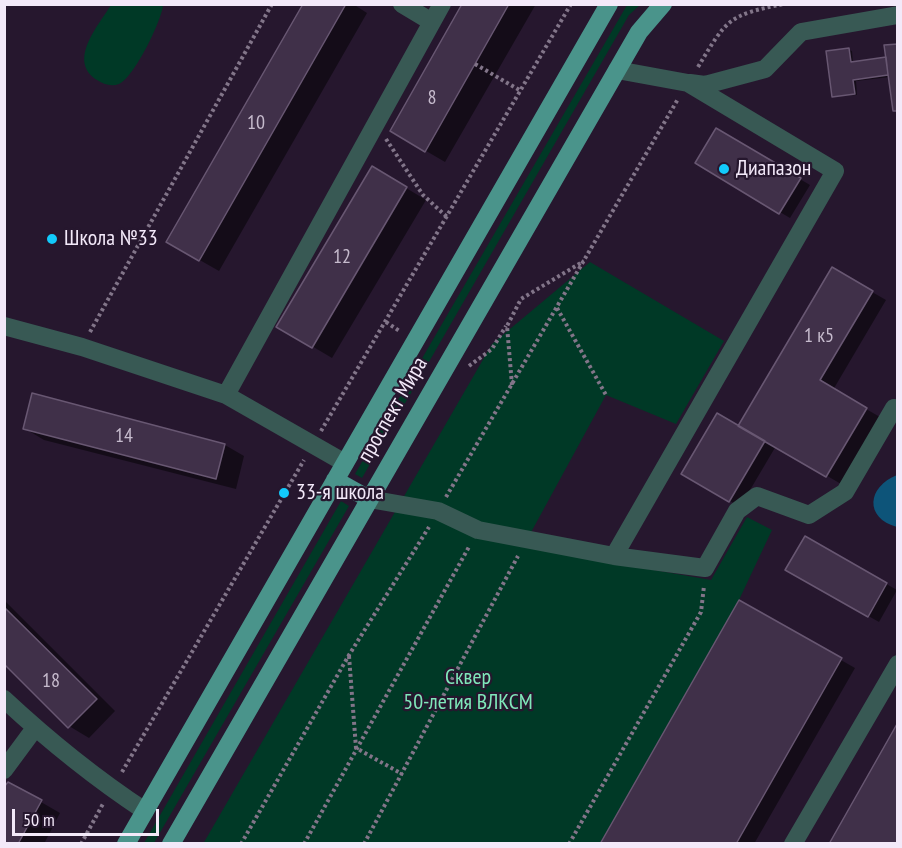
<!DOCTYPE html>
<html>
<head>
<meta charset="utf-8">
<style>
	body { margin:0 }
	#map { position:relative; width:902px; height:848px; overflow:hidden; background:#26172e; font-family:"PT Sans Narrow",sans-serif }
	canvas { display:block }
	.frame { position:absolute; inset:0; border:6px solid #f3e9f9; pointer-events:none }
	.scale { position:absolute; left:12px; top:809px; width:147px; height:27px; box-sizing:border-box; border:3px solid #f3e9f9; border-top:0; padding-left:8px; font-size:18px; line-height:21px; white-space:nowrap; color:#f3e9f9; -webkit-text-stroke:4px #26172e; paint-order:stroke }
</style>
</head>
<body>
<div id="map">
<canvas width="902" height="848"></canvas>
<div class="frame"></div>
<div class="scale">50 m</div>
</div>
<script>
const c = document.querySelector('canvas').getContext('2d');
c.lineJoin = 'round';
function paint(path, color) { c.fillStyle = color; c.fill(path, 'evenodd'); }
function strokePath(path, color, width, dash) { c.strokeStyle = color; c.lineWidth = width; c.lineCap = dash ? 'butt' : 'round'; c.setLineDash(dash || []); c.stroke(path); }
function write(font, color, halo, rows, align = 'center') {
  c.font = font + ' "PT Sans Narrow",sans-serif'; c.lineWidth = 4.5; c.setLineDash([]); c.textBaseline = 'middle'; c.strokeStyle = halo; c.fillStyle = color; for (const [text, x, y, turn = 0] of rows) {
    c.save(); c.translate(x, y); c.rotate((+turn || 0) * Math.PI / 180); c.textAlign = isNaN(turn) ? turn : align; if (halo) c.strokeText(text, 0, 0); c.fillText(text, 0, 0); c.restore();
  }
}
paint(new Path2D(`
	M 111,5 L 163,5 C 162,20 134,78 119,84 C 111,87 103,84 97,80 C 67,61 98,26 111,5 Z
	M 627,5 L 640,5 L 629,15 L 362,478 L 355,474 Z
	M 590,262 L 724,341 L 676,424 L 606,395 L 523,547 L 711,580 L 747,517 L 772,530 L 739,600 L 600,843 L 203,844 L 492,344 Z
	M 341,501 L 349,506 L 154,843 L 144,843 Z`), '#003926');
paint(new Path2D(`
	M 897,475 L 898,475 L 897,527 C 864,518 867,487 897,475 Z`), '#0d5479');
paint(new Path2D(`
	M 304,4 L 353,4 L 367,13 L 219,271 L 168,242 Z
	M 464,4 L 536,4 L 445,162 L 392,131 Z
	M 898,45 L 898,112 L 894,110 L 890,77 L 856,81 L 857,95 L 833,96 L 849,50 L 852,51 L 853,63 L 885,59 Z
	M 717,130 L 810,185 L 790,218 L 697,163 Z
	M 373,168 L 426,200 L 332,358 L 278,326 Z
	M 832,269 L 886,300 L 833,390 L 880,417 L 841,484 L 776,446 L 740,507 L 683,473 L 739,427 Z
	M 24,428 L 225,445 L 244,456 L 236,489 L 44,440 Z
	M 805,538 L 897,590 L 879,622 L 787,570 Z
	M 4,600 L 115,711 L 89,738 L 69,726 L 4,661 Z
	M 739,602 L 855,668 L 754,844 L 602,844 Z
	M 41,802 L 60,813 L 44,844 L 4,844 Z`), '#0007');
const building = new Path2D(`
	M 303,4 L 346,4 L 199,261 L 166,242 Z
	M 462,4 L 509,4 L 425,152 L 390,131 Z
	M 898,44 L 898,111 L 893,111 L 884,45 Z
	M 849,48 L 851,62 L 886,57 L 888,75 L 853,80 L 855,94 L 832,97 L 826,51 Z
	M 716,128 L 801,178 L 779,214 L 695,163 Z
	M 372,166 L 407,187 L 312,348 L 276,327 Z
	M 832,267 L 873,291 L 820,380 L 867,408 L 826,477 L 738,426 Z
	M 32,393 L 225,444 L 216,479 L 23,429 Z
	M 717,413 L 765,441 L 729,502 L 681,474 Z
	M 805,536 L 887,583 L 868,617 L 785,570 Z
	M 739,600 L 842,658 L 736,844 L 600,844 Z
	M 4,607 L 97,699 L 68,728 L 4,664 Z
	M 897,724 L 898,844 L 829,844 Z
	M 8,782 L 42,800 L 18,844 L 4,844 L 4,787 Z`);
paint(building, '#403049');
strokePath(building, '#685772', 1.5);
strokePath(new Path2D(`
	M 475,64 L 521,91
	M 698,67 C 727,19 728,15 784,4
	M 386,139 L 423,195 L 447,217
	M 557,308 L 606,395
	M 386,322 L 401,332
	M 90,332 L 272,4
	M 469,366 L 492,349 L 506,326
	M 512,385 L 507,326 L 521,299 L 584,261
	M 321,431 L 571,4
	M 446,497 L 678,99
	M 349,656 L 356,748 L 402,774
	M 122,772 L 304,460
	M 81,844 L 104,802
	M 241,844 L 349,655 L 429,527
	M 304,844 L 470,545
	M 364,844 L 518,556
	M 569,844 L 701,612 L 704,586`), '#827589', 4, [3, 3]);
strokePath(new Path2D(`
	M 402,4 L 432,22
	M 690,83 L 705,85 L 765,69 L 801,32 L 898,15
	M 4,326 L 82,347 L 226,395 L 345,463
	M 226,395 L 442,4
	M 369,499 L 438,511 L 478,530 L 614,556 L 705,568 L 737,511 L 757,496 L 809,515 L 845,492 L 894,408
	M 614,556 L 835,171 L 688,83 L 617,70
	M 4,699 C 48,740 95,778 145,811
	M 4,770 L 35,728
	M 793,844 L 898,664`), '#385954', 18);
strokePath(new Path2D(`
	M 335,480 L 369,499
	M 126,844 L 609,4
	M 171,844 L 639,32 L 663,4`), '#4a948b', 18);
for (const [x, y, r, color] of [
	[724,169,6,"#12cafb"],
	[52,239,6,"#12cafb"],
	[284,493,6,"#12cafb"]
]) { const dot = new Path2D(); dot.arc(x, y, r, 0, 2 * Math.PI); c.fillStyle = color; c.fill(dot); strokePath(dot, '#26172e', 2); }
write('20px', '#c6bbcd', null, [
	["8",432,98],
	["10",256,123],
	["12",342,257],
	["1 к5",819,336],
	["14",124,436],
	["18",51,681]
]);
write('22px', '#f3e9f9', '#26172e', [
	["Диапазон",736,169],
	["Школа №33",64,239],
	["33-я школа",296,493]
], 'left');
write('22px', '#f3e9f9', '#26172e', [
	["проспект Мира",393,410,-60]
]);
write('22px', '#7fe8ba', '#26172e', [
	["Сквер",468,678],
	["50-летия ВЛКСМ",468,703]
]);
</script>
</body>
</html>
